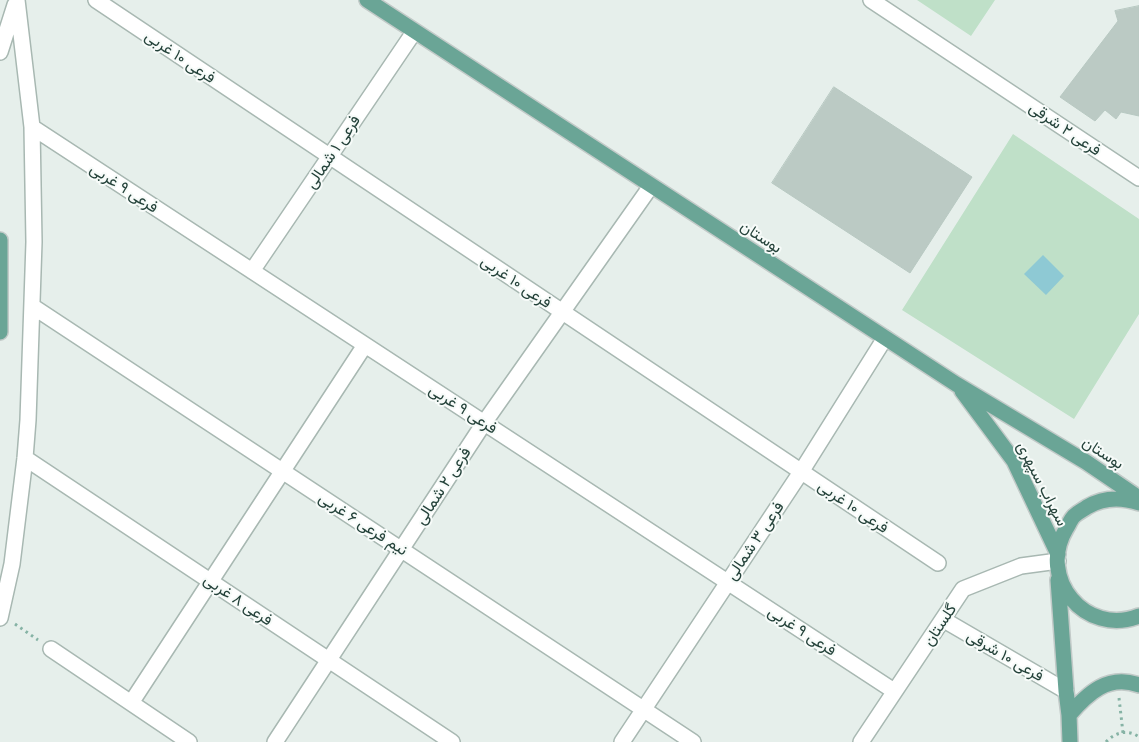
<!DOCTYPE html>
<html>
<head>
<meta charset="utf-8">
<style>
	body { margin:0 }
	canvas { display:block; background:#e6efeb }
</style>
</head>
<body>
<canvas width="1139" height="742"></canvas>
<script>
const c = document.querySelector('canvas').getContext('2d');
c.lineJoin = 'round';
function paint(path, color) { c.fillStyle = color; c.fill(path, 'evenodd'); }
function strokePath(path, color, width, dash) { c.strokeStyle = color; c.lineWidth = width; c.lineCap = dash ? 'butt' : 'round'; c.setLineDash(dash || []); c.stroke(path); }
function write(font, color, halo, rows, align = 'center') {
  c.font = font + ' Raleway,Vazirmatn,sans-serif'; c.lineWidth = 4; c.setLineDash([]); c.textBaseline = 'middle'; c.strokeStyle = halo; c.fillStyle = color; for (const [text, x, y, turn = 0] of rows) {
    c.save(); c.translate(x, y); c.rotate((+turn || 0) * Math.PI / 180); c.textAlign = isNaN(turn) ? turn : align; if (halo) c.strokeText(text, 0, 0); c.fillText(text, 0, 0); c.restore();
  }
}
paint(new Path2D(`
	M 917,0 L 995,0 L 971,36 Z
	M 1013,134 L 1139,219 L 1139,314 L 1074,419 L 902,310 Z`), '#bfe0c8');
paint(new Path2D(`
	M 1043,255 L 1064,276 L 1046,295 L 1024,274 Z`), '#8ec9d4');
const building = new Path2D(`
	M 1139,6 L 1139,116 L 1121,112 L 1116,119 L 1105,110 L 1095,121 L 1060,97 L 1118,21 L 1115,11 Z
	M 834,87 L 972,177 L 910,273 L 772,183 Z`);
paint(building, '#bbcac4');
strokePath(building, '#b8c9c2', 1);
const minor = new Path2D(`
	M 96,0 L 938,563
	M 871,0 L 1139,178
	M 0,52 L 15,5
	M 32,127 L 894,691
	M 252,271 L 414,32
	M 32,306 L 693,742
	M 25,458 L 452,742
	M 0,618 L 12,564 L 25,458 L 28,420 L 34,242 L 32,127 L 17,0
	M 944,620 L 1066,691
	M 51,649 L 189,742
	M 131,703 L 365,345
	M 275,742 L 484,423 L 651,186
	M 622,742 L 801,472 L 885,338
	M 861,742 L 963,589 L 1021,566 L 1058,561`);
const major = new Path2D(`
	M 367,0 L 956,384 L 1086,462 L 1139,498
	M 0,240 L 0,332
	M 962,391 L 1014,461 L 1058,554
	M 1139,503 C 1121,497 1104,497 1087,507 C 1083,510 1078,512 1074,516 C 1071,519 1069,524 1066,529 C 1037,578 1085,637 1139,616
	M 1058,580 L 1066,691 L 1069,715 L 1070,742
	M 1069,715 C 1088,693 1108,674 1139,685`);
strokePath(minor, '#a8b8b2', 18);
strokePath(major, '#c2cac8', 18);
strokePath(new Path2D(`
	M 15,624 L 38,640
	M 1119,698 L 1123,733
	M 1106,742 C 1115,732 1128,729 1139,737`), '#86b3a5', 3, [2.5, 4]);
strokePath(minor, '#fff', 15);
strokePath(major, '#6aa596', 15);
write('16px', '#24423a', '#f7fbf9', [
	["فرعی ۱۰ غربی",180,57,34],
	["فرعی ۲ شرقی",1065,129,34],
	["فرعی ۱ شمالی",333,152,-56],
	["فرعی ۹ غربی",124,188,33],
	["بوستان",761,237,33],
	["فرعی ۱۰ غربی",516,282,34],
	["فرعی ۹ غربی",463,409,33],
	["بوستان",1103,453,33],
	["سهراب سپهری",1042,484,63],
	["فرعی ۲ شمالی",443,486,-57],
	["فرعی ۱۰ غربی",853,507,34],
	["نیم فرعی ۶ غربی",363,524,33],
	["فرعی ۳ شمالی",755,541,-56],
	["فرعی ۸ غربی",238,600,34],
	["گلستان",940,625,-56],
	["فرعی ۹ غربی",802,631,33],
	["فرعی ۱۰ شرقی",1005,656,30]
]);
</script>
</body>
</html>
